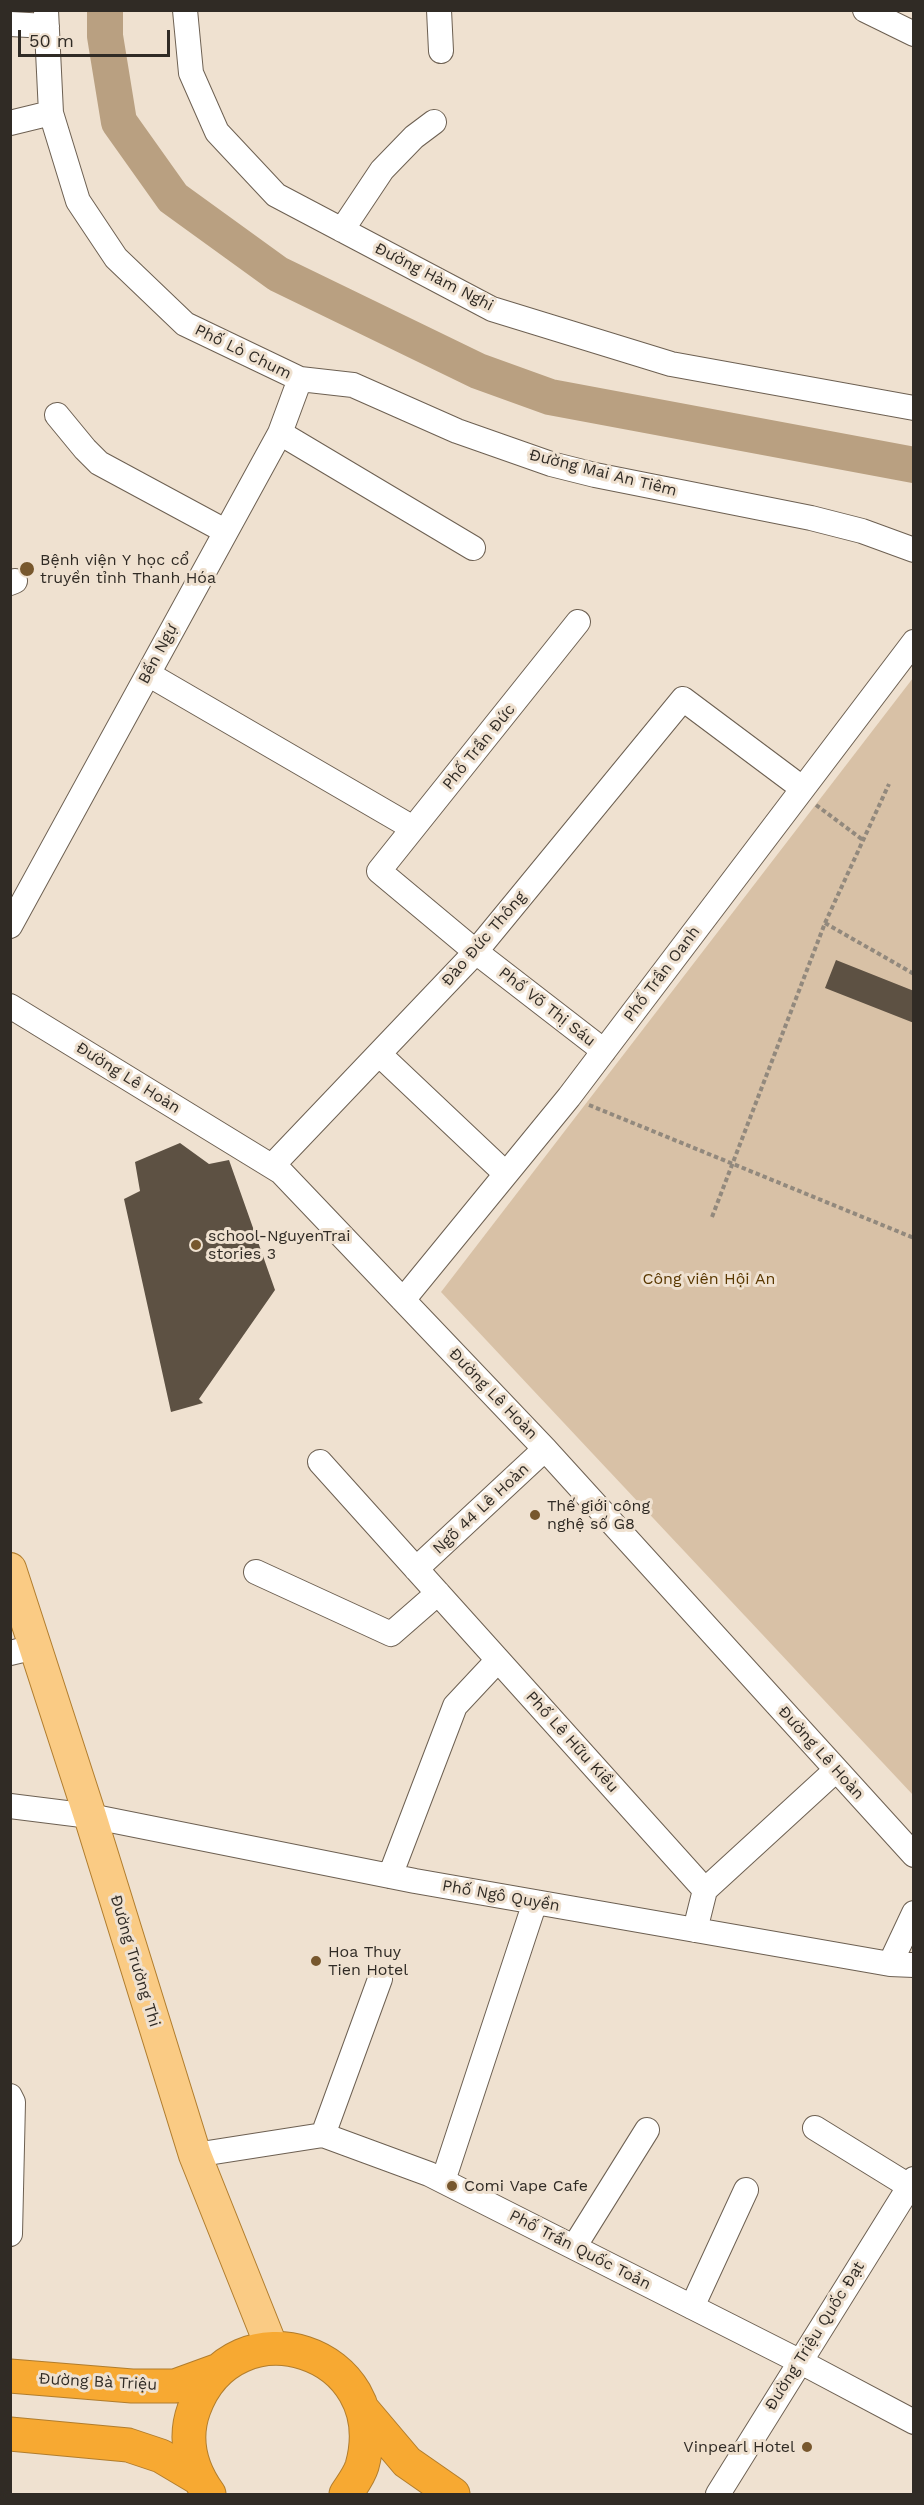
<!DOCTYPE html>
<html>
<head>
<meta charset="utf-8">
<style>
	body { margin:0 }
	#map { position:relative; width:924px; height:2505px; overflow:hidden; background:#efe1d0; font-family:"Work Sans",sans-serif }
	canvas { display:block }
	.frame { position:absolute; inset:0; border:12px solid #302b25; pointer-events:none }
	.scale { position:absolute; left:18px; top:30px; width:152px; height:27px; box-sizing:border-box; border:3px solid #302b25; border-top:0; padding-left:8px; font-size:18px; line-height:21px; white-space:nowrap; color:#302b25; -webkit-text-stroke:4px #efe1d0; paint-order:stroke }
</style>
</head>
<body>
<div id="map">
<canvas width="924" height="2505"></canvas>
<div class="frame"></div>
<div class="scale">50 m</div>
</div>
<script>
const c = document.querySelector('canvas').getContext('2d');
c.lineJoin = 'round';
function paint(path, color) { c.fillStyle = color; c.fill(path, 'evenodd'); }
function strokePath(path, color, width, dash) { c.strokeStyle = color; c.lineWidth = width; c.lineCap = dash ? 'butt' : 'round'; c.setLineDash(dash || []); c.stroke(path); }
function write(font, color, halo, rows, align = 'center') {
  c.font = font + ' "Work Sans",sans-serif'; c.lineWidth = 6; c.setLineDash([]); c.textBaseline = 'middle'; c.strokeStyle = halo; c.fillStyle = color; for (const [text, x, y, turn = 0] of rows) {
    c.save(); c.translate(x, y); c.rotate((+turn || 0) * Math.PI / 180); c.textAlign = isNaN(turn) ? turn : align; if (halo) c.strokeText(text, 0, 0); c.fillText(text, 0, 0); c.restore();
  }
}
paint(new Path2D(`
	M 913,678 L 913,1795 L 441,1292 Z`), '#d8c1a6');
strokePath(new Path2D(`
	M 105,10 L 105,36 L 119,122 L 173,198 L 278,274 L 478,371 L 550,397 L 914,465`), '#b9a081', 36);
paint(new Path2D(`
	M 836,960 L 914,991 L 914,1023 L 825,988 Z
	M 180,1143 L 209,1164 L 229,1160 L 275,1290 L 199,1399 L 203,1403 L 171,1412 L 124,1199 L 140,1191 L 135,1162 Z`), '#5d5143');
const minor = new Path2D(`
	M 46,10 L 51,113 L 78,201 L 116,258 L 185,324 L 300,379 L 353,385 L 457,431 L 551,464 L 595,475 L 811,518 L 862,531 L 914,550
	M 185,10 L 191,73 L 217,132 L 276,195 L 492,309 L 671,364 L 914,408
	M 439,10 L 441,51
	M 865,10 L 914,34
	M 10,24 L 47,26
	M 10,123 L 51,113
	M 342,230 L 382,170 L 414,137 L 434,122
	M 57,415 L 85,449 L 99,463 L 225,531
	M 280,433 L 473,548
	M 10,583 L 15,581
	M 578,622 L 379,871 L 476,952 L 604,1051
	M 148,674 L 413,828
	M 10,926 L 280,433 L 300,379
	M 10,1006 L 281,1172 L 545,1449 L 914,1855
	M 379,1054 L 506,1174
	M 272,1166 L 472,956 L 683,699 L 802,788
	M 403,1300 L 569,1097 L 914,642
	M 320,1462 L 705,1890
	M 416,1569 L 545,1449
	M 256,1572 L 391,1634 L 438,1593
	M 10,1653 L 35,1647
	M 10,1806 L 90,1816 L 415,1881 L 890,1964 L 914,1965
	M 390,1876 L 455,1706 L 498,1660
	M 695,1930 L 705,1890 L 836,1770
	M 890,1964 L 914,1913
	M 10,2096 L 13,2102 L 10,2234
	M 815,2128 L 909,2186
	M 323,2135 L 380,1979
	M 195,2155 L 323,2135 L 429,2174 L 799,2361 L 914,2422
	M 443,2181 L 535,1902
	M 574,2247 L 647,2130
	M 692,2307 L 746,2190
	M 718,2494 L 914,2179`);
const major = new Path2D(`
	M 10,1569 L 90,1816 L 195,2155 L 272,2348`);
const highway = new Path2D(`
	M 10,2376 L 132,2386 L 175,2386 L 219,2370
	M 363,2410 L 407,2462 L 453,2494
	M 10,2434 L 128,2445 L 161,2456 L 198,2478
	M 209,2494 C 191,2469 183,2439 194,2409 C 234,2300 394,2350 362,2466 C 359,2476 351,2486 346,2494`);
strokePath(minor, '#6d6052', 26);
strokePath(major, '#b17d2d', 34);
strokePath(highway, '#b17d2d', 35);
strokePath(new Path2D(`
	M 816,805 L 863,840
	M 825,923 L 914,974
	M 589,1105 L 914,1238
	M 712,1217 L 825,923 L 889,784`), '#92897d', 4, [4.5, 3]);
strokePath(minor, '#fff', 24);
strokePath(major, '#facb84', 32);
strokePath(highway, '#f7a932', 33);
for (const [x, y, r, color] of [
	[27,569,8,"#77572d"],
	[196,1245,6,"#77572d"],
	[535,1515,6,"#77572d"],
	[316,1961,6,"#77572d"],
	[452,2186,6,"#77572d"],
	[807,2447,6,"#77572d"]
]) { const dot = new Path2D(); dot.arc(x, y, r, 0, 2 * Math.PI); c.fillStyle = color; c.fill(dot); strokePath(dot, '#efe1d0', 2); }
write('16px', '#302b25', '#efe1d0', [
	["Đường Hàm Nghi",434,277,27],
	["Phố Lò Chum",243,352,26],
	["Đường Mai An Tiêm",603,473,14],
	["Bến Ngự",158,654,-62],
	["Phố Trần Đức",479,747,-51],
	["Đào Đức Thông",484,939,-49],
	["Phố Trần Oanh",662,974,-53],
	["Phố Võ Thị Sáu",547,1007,38],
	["Đường Lê Hoàn",128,1078,32],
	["Đường Lê Hoàn",493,1394,46],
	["Ngõ 44 Lê Hoàn",481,1509,-43],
	["Phố Lê Hữu Kiều",572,1742,48],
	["Đường Lê Hoàn",821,1753,48],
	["Phố Ngô Quyền",501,1896,10],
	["Đường Trường Thi",135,1961,73],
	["Phố Trần Quốc Toản",580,2250,27],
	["Đường Triệu Quốc Đạt",815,2336,-58],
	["Đường Bà Triệu",98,2382,3]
]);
write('16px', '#302b25', '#efe1d0', [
	["Bệnh viện Y học cổ",40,560],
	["truyền tỉnh Thanh Hóa",40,578],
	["school-NguyenTrai",208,1236],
	["stories 3",208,1254],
	["Thế giới công",547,1506],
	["nghệ số G8",547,1524],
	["Hoa Thuy",328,1952],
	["Tien Hotel",328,1970],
	["Comi Vape Cafe",464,2186],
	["Vinpearl Hotel",795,2447,"right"]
], 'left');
write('16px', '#5a3800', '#efe1d0', [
	["Công viên Hội An",709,1279]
]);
</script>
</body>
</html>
